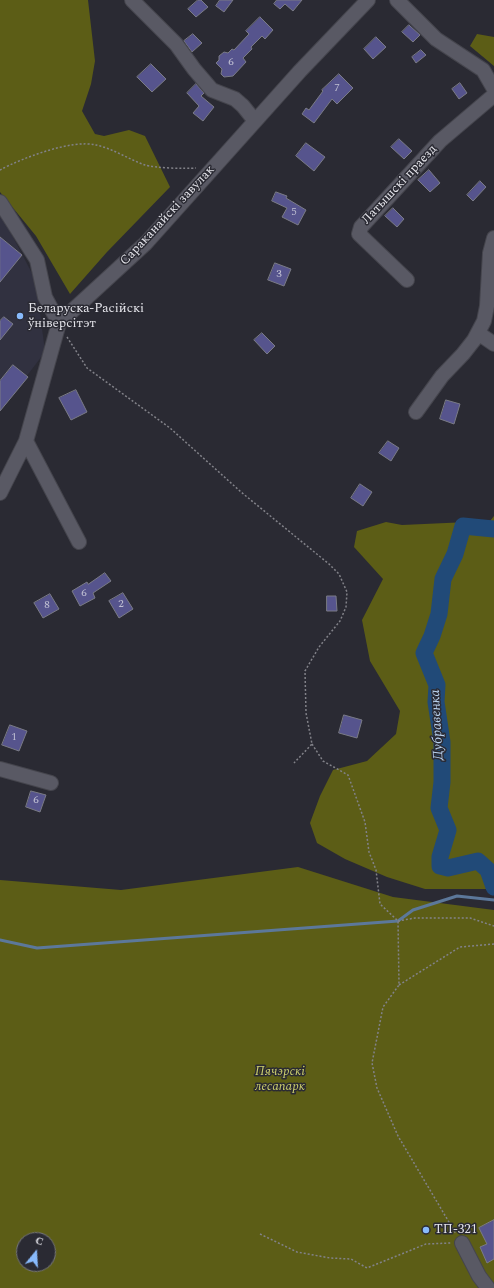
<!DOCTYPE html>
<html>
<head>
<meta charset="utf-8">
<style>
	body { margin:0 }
	#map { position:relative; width:494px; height:1288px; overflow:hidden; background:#2a2a33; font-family:Spectral,serif }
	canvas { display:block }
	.north { position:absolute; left:16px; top:1232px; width:40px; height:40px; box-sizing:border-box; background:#2a2a33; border:1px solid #74747c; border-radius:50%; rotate:18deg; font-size:11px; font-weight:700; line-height:16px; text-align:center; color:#e4e4ea }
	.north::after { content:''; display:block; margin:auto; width:14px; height:18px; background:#88bafc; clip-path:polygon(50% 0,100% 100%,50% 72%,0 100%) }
</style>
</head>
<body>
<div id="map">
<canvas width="494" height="1288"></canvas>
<div class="north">С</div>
</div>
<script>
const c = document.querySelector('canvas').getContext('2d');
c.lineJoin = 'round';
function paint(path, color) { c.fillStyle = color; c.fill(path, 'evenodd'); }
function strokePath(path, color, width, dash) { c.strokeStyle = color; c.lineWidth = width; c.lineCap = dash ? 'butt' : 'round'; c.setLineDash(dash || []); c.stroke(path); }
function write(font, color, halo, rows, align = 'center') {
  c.font = font + ' Spectral,serif'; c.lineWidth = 3; c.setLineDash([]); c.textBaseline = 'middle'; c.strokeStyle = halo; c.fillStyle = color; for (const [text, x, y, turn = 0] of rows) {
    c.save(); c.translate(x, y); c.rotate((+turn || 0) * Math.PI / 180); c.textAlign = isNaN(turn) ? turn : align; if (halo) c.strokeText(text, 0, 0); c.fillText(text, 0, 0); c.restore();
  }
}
paint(new Path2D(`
	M 0,212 L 36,281 L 45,352 L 0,411 Z`), '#313140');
paint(new Path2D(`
	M 0,0 L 88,0 L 95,61 L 91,84 L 82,111 L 95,134 L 104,136 L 129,130 L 145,136 L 170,187 L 107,252 L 70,294 L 36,236 L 0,192 Z
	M 477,34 L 494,37 L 494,66 L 470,46 Z
	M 494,516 L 494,889 L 425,889 L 387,877 L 345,859 L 317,843 L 310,823 L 320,796 L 333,770 L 367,761 L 396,734 L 400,711 L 370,661 L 362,620 L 383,579 L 354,547 L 357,531 L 386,522 L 402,525 L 490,521 Z
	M 298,867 L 393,897 L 494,910 L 494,1288 L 0,1288 L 0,880 L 121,890 ZM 24,1240 L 48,1240 L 48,1264 L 24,1264 Z`), '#5c5d16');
strokePath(new Path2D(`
	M 0,940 L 37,948 L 398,921 L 413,910 L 457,896 L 494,900`), '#5c789a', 3);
strokePath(new Path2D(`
	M 494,529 L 463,526 L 455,554 L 443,579 L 439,614 L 432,636 L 424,653 L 437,685 L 436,702 L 442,742 L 442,782 L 439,808 L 448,830 L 440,857 L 440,866 L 448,868 L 478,861 L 488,870 L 494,887`), '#214a78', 17);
const building = new Path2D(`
	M 198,0 L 201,0 L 208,7 L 196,17 L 188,9 Z
	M 220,0 L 233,0 L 224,12 L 216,6 Z
	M 277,0 L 302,0 L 293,11 L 285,4 L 280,9 L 274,4 Z
	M 260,17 L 273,30 L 265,39 L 262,36 L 251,47 L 252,49 L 243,58 L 246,62 L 233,76 L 224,77 L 221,74 L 222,69 L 216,63 L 219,60 L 219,56 L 224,52 L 228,53 L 232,49 L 234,50 L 249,34 L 246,31 Z
	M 409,25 L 420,35 L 413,42 L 402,32 Z
	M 193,34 L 202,43 L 192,52 L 184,41 Z
	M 376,37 L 386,47 L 373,59 L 364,49 Z
	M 421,50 L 426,55 L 416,63 L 412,57 Z
	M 151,64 L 166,79 L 152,92 L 137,77 Z
	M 339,74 L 353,88 L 337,104 L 332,99 L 314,123 L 302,114 L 306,108 L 309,110 L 323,91 L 322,90 Z
	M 460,83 L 467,93 L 459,99 L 452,89 Z
	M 196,84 L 204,93 L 201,96 L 214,107 L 203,121 L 193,113 L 199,106 L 187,93 Z
	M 399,139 L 412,151 L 404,159 L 391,147 Z
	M 306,143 L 325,157 L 314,171 L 296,156 Z
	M 429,170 L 440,183 L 430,192 L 418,180 Z
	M 480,181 L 486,187 L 473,201 L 467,195 Z
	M 276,192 L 287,196 L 286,198 L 306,210 L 298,225 L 282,217 L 287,208 L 272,201 Z
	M 393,208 L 404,219 L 397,227 L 385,216 Z
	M 0,237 L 22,255 L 0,282 Z
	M 275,263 L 291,269 L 284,286 L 268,280 Z
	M 4,317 L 13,324 L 0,340 L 0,321 Z
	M 262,333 L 275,346 L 267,354 L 254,340 Z
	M 13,365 L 28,377 L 0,411 L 0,381 Z
	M 76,390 L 87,412 L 71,420 L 59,398 Z
	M 446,400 L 460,404 L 454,424 L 440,419 Z
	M 388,441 L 399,448 L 391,461 L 379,453 Z
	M 360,484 L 372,492 L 363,506 L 351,498 Z
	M 105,573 L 111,581 L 93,593 L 95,598 L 80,606 L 72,591 L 87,582 L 88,584 Z
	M 123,593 L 133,609 L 119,618 L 109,601 Z
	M 50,594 L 59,609 L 43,618 L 34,603 Z
	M 327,596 L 336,596 L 337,611 L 327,611 Z
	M 344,715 L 362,720 L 357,738 L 339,733 Z
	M 10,725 L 27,731 L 19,751 L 2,745 Z
	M 31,791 L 46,795 L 40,812 L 26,807 Z
	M 494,1220 L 494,1259 L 487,1263 L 480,1247 L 487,1244 L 479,1228 Z`);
paint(building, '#56548d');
strokePath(building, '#7a7b86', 1);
const minor = new Path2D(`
	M 132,0 L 176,44 L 194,69 L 212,90 L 235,99 L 243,106 L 255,121
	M 397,0 L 436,39 L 483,70 L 494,89
	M 0,202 L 37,260 L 45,297 L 59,323
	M 407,280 L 359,234 L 361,227 L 440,141 L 494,95
	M 59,323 L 146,243 L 300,71 L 368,0
	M 478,333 L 494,344
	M 416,412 L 442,376 L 463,354 L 474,340 L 484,321 L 487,306 L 490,253 L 494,238
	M 26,441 L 79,542
	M 0,493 L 26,441 L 59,323
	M 0,769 L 51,783
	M 462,1243 L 479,1276 L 488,1288`);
strokePath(minor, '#45454d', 16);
strokePath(new Path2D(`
	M 0,170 C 22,158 72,139 96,145 C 114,149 128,159 145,165 C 154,168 186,169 196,168
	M 67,337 L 87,368 L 170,428 L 241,492 L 329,564 L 339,574 L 347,592 L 346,607 L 340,621 L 319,647 L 305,671 L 306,713 L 312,744 L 294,763
	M 312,744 L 323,761 L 348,775 L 365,822 L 369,852 L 376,870 L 380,904 L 398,921 L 399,985 L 383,1007 L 372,1063 L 377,1088 L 398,1136 L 456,1234
	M 398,921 L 415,918 L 470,918 L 494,926
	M 399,985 L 460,947 L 494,944
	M 260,1234 L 297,1252 L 330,1258 L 351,1259 L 367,1268 L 426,1244 L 451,1243`), '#828289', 1.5, [2, 2]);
strokePath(minor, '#595964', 14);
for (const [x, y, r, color] of [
	[20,316,4,"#88bafc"],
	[426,1230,4,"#88bafc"]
]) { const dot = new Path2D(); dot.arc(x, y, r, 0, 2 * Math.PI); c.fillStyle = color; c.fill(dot); strokePath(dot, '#2a2a33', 1.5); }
write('11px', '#c0c0d3', null, [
	["6",231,63],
	["7",337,89],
	["5",294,213],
	["3",279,275],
	["6",84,594],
	["2",121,605],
	["8",47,606],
	["1",14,738],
	["6",36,801]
]);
write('13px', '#e4e4ea', '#2a2a33', [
	["Латышскі праезд",400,185,-47],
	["Сараканайскі завулак",168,216,-47]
]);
write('13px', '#e4e4ea', '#2a2a33', [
	["Беларуска-Расійскі",28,309],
	["ўніверсітэт",28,324],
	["ТП-321",434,1230]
], 'left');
write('italic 13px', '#cdcf6e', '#2a2a33', [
	["Пячэрскі",280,1072],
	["лесапарк",280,1087]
]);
write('italic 14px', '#bad3f0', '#2a2a33', [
	["Дубравенка",438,725,-93]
]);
</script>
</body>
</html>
